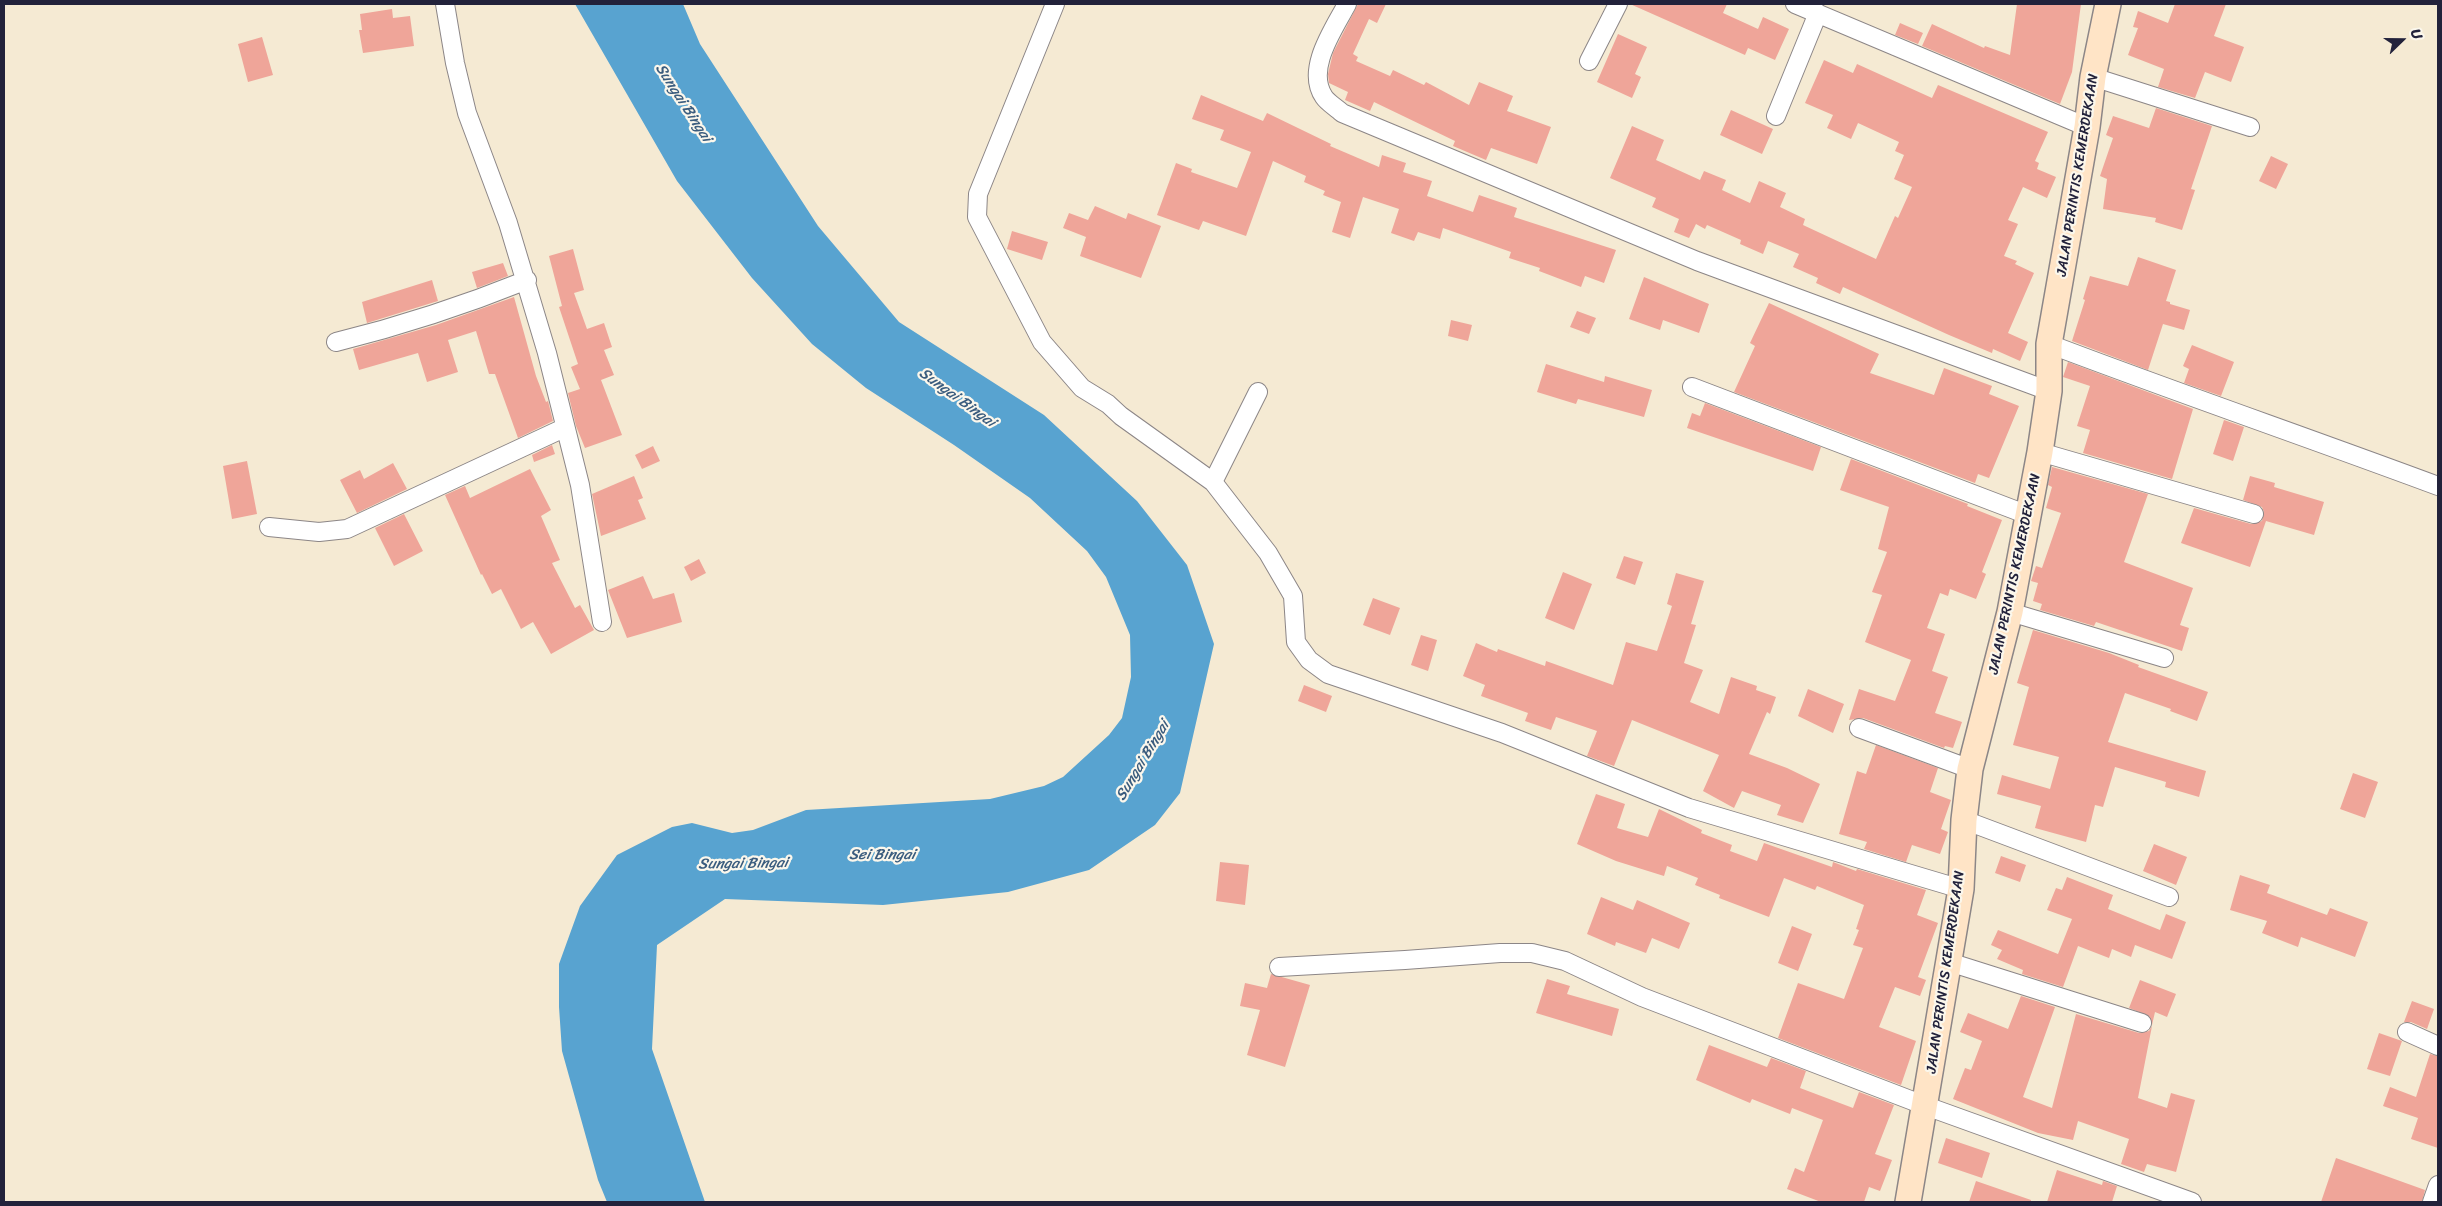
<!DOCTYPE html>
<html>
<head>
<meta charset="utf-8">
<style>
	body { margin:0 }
	#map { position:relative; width:2442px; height:1206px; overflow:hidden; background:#f5ead3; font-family:Sriracha,sans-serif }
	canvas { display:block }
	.frame { position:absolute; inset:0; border:5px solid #22223b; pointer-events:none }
	.north { position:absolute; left:2377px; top:15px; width:50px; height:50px; -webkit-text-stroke:4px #fbf7ec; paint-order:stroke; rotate:68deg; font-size:14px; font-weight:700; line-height:20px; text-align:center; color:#22223b }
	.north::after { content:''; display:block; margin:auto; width:18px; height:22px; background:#22223b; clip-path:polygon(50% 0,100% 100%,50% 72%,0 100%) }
</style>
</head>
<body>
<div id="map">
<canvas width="2442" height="1206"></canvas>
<div class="frame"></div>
<div class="north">U</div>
</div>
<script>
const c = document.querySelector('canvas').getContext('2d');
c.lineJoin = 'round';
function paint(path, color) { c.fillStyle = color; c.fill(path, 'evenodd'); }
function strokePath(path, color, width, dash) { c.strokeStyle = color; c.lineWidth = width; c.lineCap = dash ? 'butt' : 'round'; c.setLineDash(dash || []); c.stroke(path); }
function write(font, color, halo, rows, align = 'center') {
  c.font = font + ' Sriracha,sans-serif'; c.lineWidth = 4.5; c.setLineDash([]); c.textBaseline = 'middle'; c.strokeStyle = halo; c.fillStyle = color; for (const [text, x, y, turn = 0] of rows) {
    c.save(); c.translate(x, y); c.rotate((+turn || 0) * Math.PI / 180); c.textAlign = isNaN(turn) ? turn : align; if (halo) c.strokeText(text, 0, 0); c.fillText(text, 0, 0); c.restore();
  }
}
paint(new Path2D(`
	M 575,4 L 683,4 L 700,44 L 818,226 L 899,322 L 1044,415 L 1137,501 L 1187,565 L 1214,644 L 1180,793 L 1155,825 L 1089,870 L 1008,892 L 883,905 L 725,899 L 657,945 L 652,1049 L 705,1202 L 607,1202 L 598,1180 L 562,1051 L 559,1007 L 559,964 L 580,906 L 617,855 L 672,827 L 692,823 L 732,833 L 753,830 L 806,810 L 990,799 L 1044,786 L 1063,777 L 1109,735 L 1122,718 L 1131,677 L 1130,635 L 1106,577 L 1087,551 L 1030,498 L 954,445 L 866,388 L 812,344 L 752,278 L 677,181 Z`), '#58a3d0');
paint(new Path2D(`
	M 1358,4 L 1386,4 L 1377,23 L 1369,19 L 1353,54 L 1358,57 L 1356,61 L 1390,76 L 1393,70 L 1424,85 L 1426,82 L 1469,105 L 1479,82 L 1513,96 L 1507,111 L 1551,127 L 1537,164 L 1491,148 L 1486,160 L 1453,146 L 1455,141 L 1374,102 L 1370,111 L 1345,100 L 1348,92 L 1329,83 L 1328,74 L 1333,53 Z
	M 1630,4 L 1727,4 L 1723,13 L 1758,29 L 1763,17 L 1789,29 L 1775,60 L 1748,48 L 1745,55 Z
	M 2017,4 L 2081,4 L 2072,72 L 2060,104 L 1922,46 L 1932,24 L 1984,48 L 1985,46 L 2010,55 Z
	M 2175,4 L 2226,4 L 2214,36 L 2244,47 L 2231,82 L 2205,72 L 2195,98 L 2158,87 L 2164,69 L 2128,55 L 2138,28 L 2133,27 L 2138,11 L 2168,23 Z
	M 392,9 L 393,18 L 410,16 L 414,46 L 363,53 L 359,30 L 362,30 L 360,14 Z
	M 1900,23 L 1923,33 L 1918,44 L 1895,35 Z
	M 1618,34 L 1647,47 L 1635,74 L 1641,77 L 1632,98 L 1597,82 Z
	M 262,37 L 273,75 L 248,82 L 238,44 Z
	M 1824,60 L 1853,73 L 1857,64 L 1932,98 L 1938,85 L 2048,132 L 2035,161 L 2039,163 L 2037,169 L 2056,177 L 2047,198 L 2023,187 L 2008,220 L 2018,224 L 2004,256 L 2017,261 L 2015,264 L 2034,273 L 2008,333 L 2028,342 L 2020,361 L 1993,349 L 1992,353 L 1949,335 L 1843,287 L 1840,294 L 1816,283 L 1818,278 L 1793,267 L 1799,254 L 1768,241 L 1763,254 L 1740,244 L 1741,240 L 1707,225 L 1705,229 L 1696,224 L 1689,238 L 1674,232 L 1679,219 L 1652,207 L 1656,198 L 1610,178 L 1632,126 L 1664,140 L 1656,160 L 1700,180 L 1704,171 L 1726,180 L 1722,190 L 1750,203 L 1759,181 L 1786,193 L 1780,207 L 1805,219 L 1803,225 L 1876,259 L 1895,216 L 1898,218 L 1912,187 L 1894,179 L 1904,155 L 1895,151 L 1899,142 L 1858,123 L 1851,139 L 1827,128 L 1833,115 L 1805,103 Z
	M 1201,95 L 1263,121 L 1267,113 L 1331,144 L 1330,146 L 1379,167 L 1382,155 L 1406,163 L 1403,172 L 1432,181 L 1427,196 L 1473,212 L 1479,195 L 1517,208 L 1514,217 L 1616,250 L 1604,283 L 1585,276 L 1581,287 L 1539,271 L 1540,268 L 1509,258 L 1511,252 L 1443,228 L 1440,239 L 1418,232 L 1414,241 L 1391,233 L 1399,209 L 1363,197 L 1350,238 L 1332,232 L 1341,202 L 1323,195 L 1325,191 L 1304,182 L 1306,176 L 1273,161 L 1246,236 L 1203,221 L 1199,230 L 1157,215 L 1176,163 L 1192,169 L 1191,172 L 1237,188 L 1251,152 L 1220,140 L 1224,130 L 1192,119 Z
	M 2156,108 L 2212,126 L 2191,189 L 2195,190 L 2182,230 L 2155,222 L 2156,218 L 2103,209 L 2107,179 L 2100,176 L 2113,138 L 2106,135 L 2113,116 L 2149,128 Z
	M 1731,110 L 1773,129 L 1762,154 L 1720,135 Z
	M 2271,156 L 2288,164 L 2276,189 L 2259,181 Z
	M 1095,206 L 1126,219 L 1128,213 L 1161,226 L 1141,278 L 1080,256 L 1086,237 L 1063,228 L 1069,213 L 1088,220 Z
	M 1012,231 L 1048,242 L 1042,260 L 1007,249 Z
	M 573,249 L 584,290 L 574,293 L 587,329 L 604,323 L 612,347 L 604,350 L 614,375 L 601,380 L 622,435 L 585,448 L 576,426 L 568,393 L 580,389 L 571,367 L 578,364 L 559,307 L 562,306 L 549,256 Z
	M 2138,257 L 2176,270 L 2166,301 L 2170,302 L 2170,304 L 2190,310 L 2184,330 L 2163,324 L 2148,370 L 2072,341 L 2085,300 L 2083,299 L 2090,276 L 2128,286 Z
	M 503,263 L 508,276 L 477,288 L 472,272 Z
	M 1644,277 L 1709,304 L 1699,333 L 1663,320 L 1660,330 L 1629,319 Z
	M 432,280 L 438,301 L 367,323 L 362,302 Z
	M 514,297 L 536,376 L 546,402 L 548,401 L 553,421 L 518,438 L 495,374 L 489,374 L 476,331 L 448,340 L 458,372 L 427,382 L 418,353 L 359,370 L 353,349 L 436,325 Z
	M 1769,303 L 1879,354 L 1870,373 L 1934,395 L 1944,368 L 1992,386 L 1989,394 L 2019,406 L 1989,478 L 1978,474 L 1975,483 L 1734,392 L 1755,346 L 1750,343 Z
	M 1577,311 L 1596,318 L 1589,334 L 1570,327 Z
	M 1451,320 L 1472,325 L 1468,341 L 1448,336 Z
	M 2192,345 L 2234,362 L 2221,396 L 2184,383 L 2189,369 L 2183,366 Z
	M 2068,362 L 2193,409 L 2172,479 L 2083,453 L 2090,430 L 2077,426 L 2090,386 L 2063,377 Z
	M 1546,364 L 1604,382 L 1605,376 L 1652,390 L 1644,417 L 1578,399 L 1576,404 L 1537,392 Z
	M 1705,403 L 1821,447 L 1813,471 L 1687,428 L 1692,413 L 1700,416 Z
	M 2224,420 L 2244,427 L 2233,461 L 2213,454 Z
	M 552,445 L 555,454 L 534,462 L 532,455 Z
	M 653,446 L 660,461 L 642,469 L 635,455 Z
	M 1851,459 L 1968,504 L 1967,506 L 2002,520 L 1982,572 L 1986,574 L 1976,599 L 1950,589 L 1948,596 L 1940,593 L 1927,628 L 1945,634 L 1932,671 L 1948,677 L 1935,713 L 1962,722 L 1953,748 L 1945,746 L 1944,748 L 1863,718 L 1849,720 L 1859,689 L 1895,701 L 1911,660 L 1865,642 L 1882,595 L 1872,592 L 1887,552 L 1878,549 L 1889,507 L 1840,490 Z
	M 247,461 L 257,514 L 232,519 L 223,466 Z
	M 393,463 L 407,489 L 357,513 L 340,480 L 360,470 L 364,479 Z
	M 2052,467 L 2148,494 L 2124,562 L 2193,588 L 2180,625 L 2189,628 L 2182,651 L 2096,622 L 2094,626 L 2040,610 L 2042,604 L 2033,601 L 2038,583 L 2031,581 L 2036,566 L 2042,568 L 2061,513 L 2046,508 L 2052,487 L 2048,485 Z
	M 530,469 L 551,510 L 541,516 L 560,560 L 552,563 L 575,608 L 580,605 L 594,630 L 551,654 L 533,622 L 521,629 L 501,589 L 492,594 L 482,574 L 481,575 L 445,495 L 465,486 L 470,498 Z
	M 634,476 L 643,498 L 638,500 L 646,519 L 601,536 L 592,494 Z
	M 2250,476 L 2275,483 L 2274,487 L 2324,502 L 2314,535 L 2266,521 L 2250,567 L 2181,543 L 2194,508 L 2251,524 L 2262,521 L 2264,512 L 2262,507 L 2243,500 Z
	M 404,514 L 423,551 L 394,566 L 375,528 Z
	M 1624,556 L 1643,562 L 1635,585 L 1616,578 Z
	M 699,559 L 706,573 L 691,581 L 684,567 Z
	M 1563,572 L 1592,584 L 1574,630 L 1545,618 Z
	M 1676,573 L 1704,581 L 1691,624 L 1696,625 L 1684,663 L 1703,670 L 1690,702 L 1719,714 L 1731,677 L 1757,686 L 1756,690 L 1776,697 L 1770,714 L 1767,712 L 1749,754 L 1787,768 L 1820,784 L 1803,823 L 1777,815 L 1781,805 L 1742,791 L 1734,808 L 1703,791 L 1719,755 L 1632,720 L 1614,766 L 1587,756 L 1597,731 L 1556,717 L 1551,730 L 1525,721 L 1528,713 L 1481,696 L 1485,685 L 1463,676 L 1476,643 L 1497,652 L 1498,649 L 1545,666 L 1546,661 L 1613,685 L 1626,642 L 1657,651 L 1672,606 L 1667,604 Z
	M 643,576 L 653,599 L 674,593 L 682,622 L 627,638 L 608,590 Z
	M 1373,598 L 1400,608 L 1390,635 L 1363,625 Z
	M 2033,630 L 2109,653 L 2139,665 L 2138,667 L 2208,692 L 2197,721 L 2170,711 L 2171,709 L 2125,693 L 2108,742 L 2206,771 L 2199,797 L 2165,787 L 2166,782 L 2115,767 L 2103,807 L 2095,805 L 2086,842 L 2035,828 L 2041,806 L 1997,794 L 2002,775 L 2050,789 L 2059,757 L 2013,745 L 2029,687 L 2017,683 Z
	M 1421,635 L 1437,640 L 1428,671 L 1411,665 Z
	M 1304,685 L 1332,696 L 1326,712 L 1298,701 Z
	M 1808,689 L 1844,704 L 1833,733 L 1798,716 Z
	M 1876,745 L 1938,768 L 1930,792 L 1951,800 L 1941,829 L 1948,832 L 1940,854 L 1912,845 L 1906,862 L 1864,849 L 1867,842 L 1839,834 L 1857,771 L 1866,774 Z
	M 2353,773 L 2378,782 L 2365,818 L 2340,809 Z
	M 1596,794 L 1625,804 L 1617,828 L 1648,837 L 1659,809 L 1702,830 L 1701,833 L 1732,845 L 1730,851 L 1757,861 L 1764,843 L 1832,867 L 1833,862 L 1856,871 L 1857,869 L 1926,890 L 1917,915 L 1938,923 L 1918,977 L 1926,980 L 1920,996 L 1895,987 L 1879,1027 L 1916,1041 L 1901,1085 L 1778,1038 L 1798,983 L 1844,999 L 1863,948 L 1853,945 L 1859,930 L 1856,929 L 1864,905 L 1817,886 L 1815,890 L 1784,878 L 1769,917 L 1719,898 L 1720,895 L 1695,885 L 1698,878 L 1667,866 L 1664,876 L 1616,861 L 1577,844 Z
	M 2154,844 L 2187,857 L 2176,885 L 2143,871 Z
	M 2001,856 L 2026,865 L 2020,882 L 1995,873 Z
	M 1220,862 L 1249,865 L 1245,905 L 1216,901 Z
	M 2240,875 L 2270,885 L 2267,893 L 2327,915 L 2330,908 L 2368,922 L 2355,957 L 2301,937 L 2298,947 L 2262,933 L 2267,921 L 2230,910 Z
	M 2067,877 L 2113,895 L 2108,909 L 2160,930 L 2166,914 L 2186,922 L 2172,959 L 2135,945 L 2131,957 L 2112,949 L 2109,958 L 2078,946 L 2063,987 L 2022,974 L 2023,970 L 1997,959 L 2002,950 L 1991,945 L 1998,930 L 2058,954 L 2072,919 L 2047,910 L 2056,888 L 2062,890 Z
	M 1601,897 L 1633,910 L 1637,900 L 1690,923 L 1679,949 L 1652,938 L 1646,953 L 1616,942 L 1615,946 L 1587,934 Z
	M 1792,926 L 1812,934 L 1798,971 L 1778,963 Z
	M 1271,974 L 1310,985 L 1285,1067 L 1247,1055 L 1260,1010 L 1240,1006 L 1245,983 L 1267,988 Z
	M 1547,979 L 1570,986 L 1567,994 L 1619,1009 L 1612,1036 L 1536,1013 Z
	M 2140,980 L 2176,994 L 2167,1017 L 2155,1012 L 2152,1025 L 2149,1016 L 2129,1008 Z
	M 2021,996 L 2055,1007 L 2023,1097 L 2052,1108 L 2076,1014 L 2139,1033 L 2149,1031 L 2152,1026 L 2138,1098 L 2167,1108 L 2171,1093 L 2195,1100 L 2176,1172 L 2147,1164 L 2144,1172 L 2121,1164 L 2129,1139 L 2078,1121 L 2073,1140 L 2038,1133 L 1953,1099 L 1965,1068 L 1971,1070 L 1982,1041 L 1960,1032 L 1968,1013 L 2008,1029 Z
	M 2412,1001 L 2434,1009 L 2427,1029 L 2411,1022 L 2404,1022 Z
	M 2379,1033 L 2402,1041 L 2390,1076 L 2367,1069 Z
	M 1709,1045 L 1767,1067 L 1771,1058 L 1806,1071 L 1800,1088 L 1853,1108 L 1859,1092 L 1894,1105 L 1875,1154 L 1892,1160 L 1880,1191 L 1869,1187 L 1864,1202 L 1821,1202 L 1787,1189 L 1795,1168 L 1804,1172 L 1823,1120 L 1792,1108 L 1790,1114 L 1752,1099 L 1750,1103 L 1696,1080 Z
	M 2430,1054 L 2438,1056 L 2438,1148 L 2411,1139 L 2418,1118 L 2383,1106 L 2390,1087 L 2416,1097 Z
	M 1946,1138 L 1990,1153 L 1982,1178 L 1938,1163 Z
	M 2336,1158 L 2425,1190 L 2422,1202 L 2321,1202 Z
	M 2057,1170 L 2102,1185 L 2103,1181 L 2117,1186 L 2112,1202 L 2047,1202 Z
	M 1976,1181 L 2031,1200 L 2031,1202 L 1969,1202 Z`), '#efa599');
const street = new Path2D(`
	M 445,4 L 455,63 L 467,113 L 508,223 L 547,353 L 580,485 L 602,622
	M 1055,4 L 978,194 L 977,217 L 1042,342 L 1082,388 L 1108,404 L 1121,416 L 1213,482 L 1268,553 L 1293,596 L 1296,642 L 1309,660 L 1328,674 L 1502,733 L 1689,808 L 1961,889
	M 1347,4 C 1334,29 1305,69 1324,97 C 1328,103 1337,108 1342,113 L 1697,261 L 2049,391
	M 1795,4 L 2087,127
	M 1589,61 L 1618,4
	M 2093,77 L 2250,127
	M 1776,116 L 1818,13
	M 336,342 C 401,326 465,305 527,280
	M 2049,344 C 2178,393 2309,438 2438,486
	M 1692,387 L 2028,515
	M 2040,452 L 2254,514
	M 1213,482 L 1258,392
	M 269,527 L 319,532 L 347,529 L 564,428
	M 2010,612 L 2164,658
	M 1859,728 L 1970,769
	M 1964,820 L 2169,897
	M 1949,962 L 2142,1023
	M 1279,967 L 1405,960 L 1500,953 L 1532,953 L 1565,961 L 1642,997 L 1926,1106 L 2192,1202
	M 2407,1032 L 2438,1046
	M 2432,1202 L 2438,1185`);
const secondary = new Path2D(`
	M 1908,1202 L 1961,889 L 1964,820 L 1970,769 L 2010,612 L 2040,452 L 2049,391 L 2049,344 L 2087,127 L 2093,77 L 2108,4`);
strokePath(street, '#8c8687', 20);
strokePath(secondary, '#8c8687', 28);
strokePath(street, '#fff', 18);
strokePath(secondary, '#ffe4c6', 25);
write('14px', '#22223b', '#fbf7ec', [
	["JALAN PERINTIS KEMERDEKAAN",2078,175,-81],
	["JALAN PERINTIS KEMERDEKAAN",2015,574,-78],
	["JALAN PERINTIS KEMERDEKAAN",1946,972,-82]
]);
write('italic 15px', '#3a5c7e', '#fbf7ec', [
	["Sungai Bingai",683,103,57],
	["Sungai Bingai",957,398,36],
	["Sungai Bingai",1143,761,-59],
	["Sei Bingai",882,855],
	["Sungai Bingai",743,864,-1]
]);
</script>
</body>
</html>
